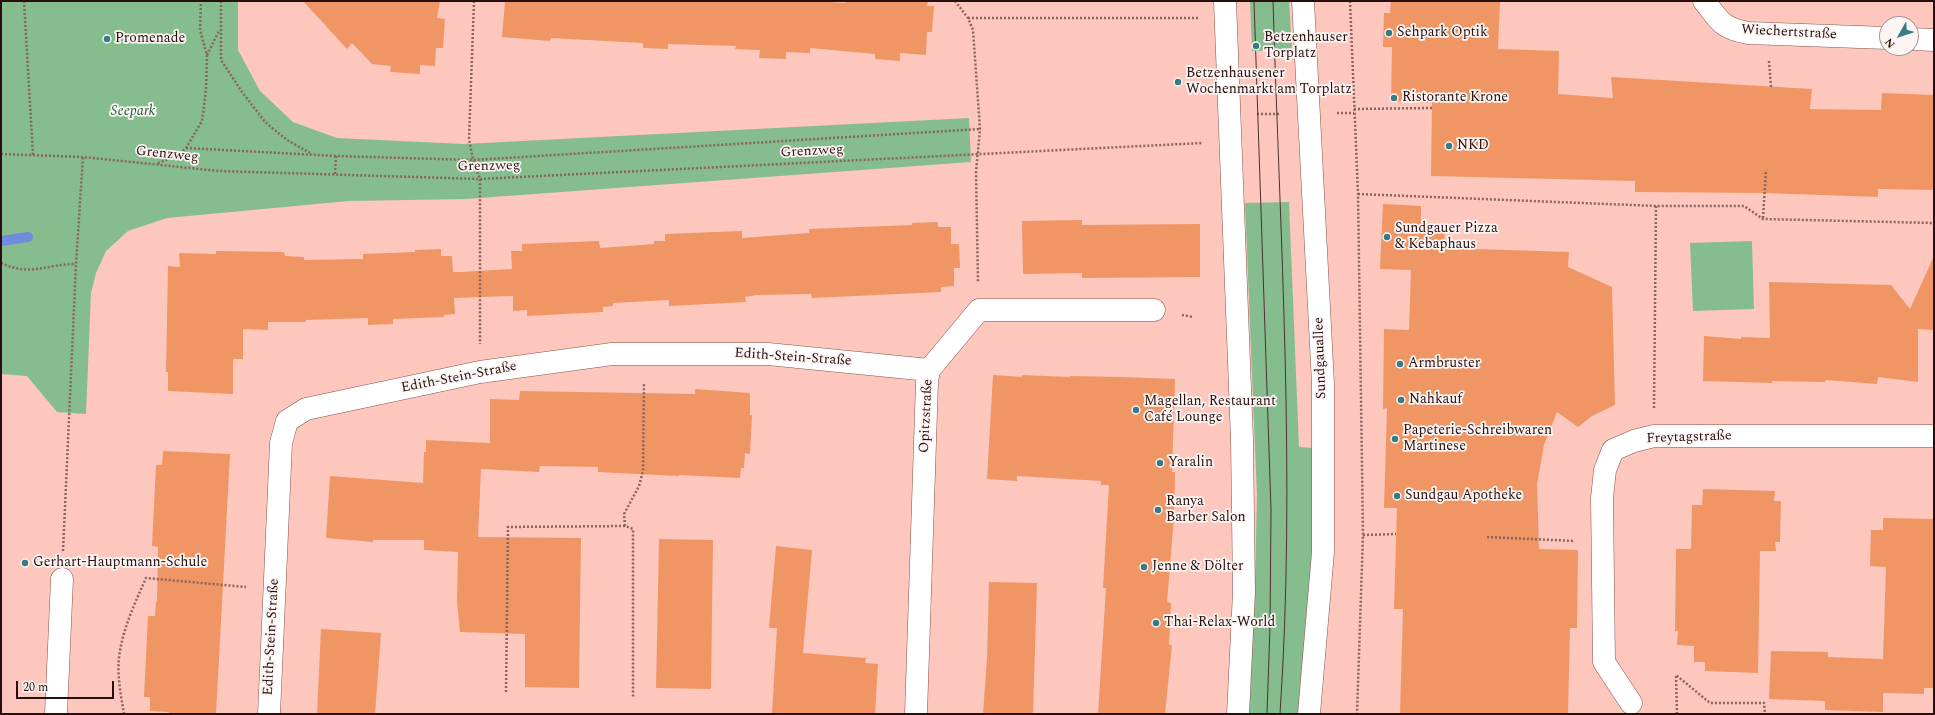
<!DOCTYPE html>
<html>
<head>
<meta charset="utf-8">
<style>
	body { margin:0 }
	#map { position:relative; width:1935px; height:715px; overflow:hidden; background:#fdc7be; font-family:Spectral,serif }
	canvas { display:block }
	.frame { position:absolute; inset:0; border:2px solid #260f0c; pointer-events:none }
	.north { position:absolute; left:1879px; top:16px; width:40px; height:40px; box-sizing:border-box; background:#fcf5f4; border:1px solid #a69997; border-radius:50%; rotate:231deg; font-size:11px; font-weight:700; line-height:16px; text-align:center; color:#260f0c }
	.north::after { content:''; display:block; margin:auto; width:14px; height:18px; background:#357c87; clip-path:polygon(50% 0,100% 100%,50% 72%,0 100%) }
	.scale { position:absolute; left:16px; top:681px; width:98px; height:18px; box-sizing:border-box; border:2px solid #260f0c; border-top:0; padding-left:5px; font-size:12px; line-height:14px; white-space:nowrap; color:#260f0c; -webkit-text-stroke:3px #fcf5f4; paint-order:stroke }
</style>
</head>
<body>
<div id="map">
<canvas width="1935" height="715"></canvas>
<div class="frame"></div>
<div class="north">N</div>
<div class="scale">20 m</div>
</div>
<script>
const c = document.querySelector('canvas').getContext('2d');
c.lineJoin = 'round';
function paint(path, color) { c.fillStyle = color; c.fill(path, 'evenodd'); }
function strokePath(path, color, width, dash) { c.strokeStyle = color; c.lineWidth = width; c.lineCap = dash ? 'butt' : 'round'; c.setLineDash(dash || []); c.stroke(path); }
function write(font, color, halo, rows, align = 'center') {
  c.font = font + ' Spectral,serif'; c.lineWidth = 3.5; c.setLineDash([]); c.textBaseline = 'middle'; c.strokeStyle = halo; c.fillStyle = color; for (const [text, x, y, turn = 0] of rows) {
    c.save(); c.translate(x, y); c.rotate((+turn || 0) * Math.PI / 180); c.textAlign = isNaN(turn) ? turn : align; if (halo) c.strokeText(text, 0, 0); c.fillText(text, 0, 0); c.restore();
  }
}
paint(new Path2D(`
	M 1,1 L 238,1 L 238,50 L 260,91 L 293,122 L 337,138 L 464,144 L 969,118 L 971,162 L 466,199 L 349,201 L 167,218 L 128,231 L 106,251 L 96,273 L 91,293 L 86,414 L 57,412 L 27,376 L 1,374 Z
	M 1250,1 L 1289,1 L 1292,50 L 1252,51 Z
	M 1289,202 L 1299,447 L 1314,448 L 1314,531 L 1298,714 L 1248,714 L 1255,580 L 1257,496 L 1245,203 Z
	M 1752,241 L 1754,309 L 1693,311 L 1690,243 Z`), '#86bd8f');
strokePath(new Path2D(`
	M 1,241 L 28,237`), '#718cdd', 10);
paint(new Path2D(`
	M 303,1 L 440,1 L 437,18 L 445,19 L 443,48 L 436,48 L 435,66 L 420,65 L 420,74 L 390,72 L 391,66 L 372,64 L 352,43 L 347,49 Z
	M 505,1 L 813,1 L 845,3 L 845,1 L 928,1 L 927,6 L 934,6 L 932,32 L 927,32 L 926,55 L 900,53 L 900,61 L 875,59 L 875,54 L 810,48 L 810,53 L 786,52 L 786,59 L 759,58 L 760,50 L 735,49 L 736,46 L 668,44 L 668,49 L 643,48 L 643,43 L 551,38 L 550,41 L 502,37 Z
	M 1391,1 L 1500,1 L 1498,49 L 1559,51 L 1558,94 L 1613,98 L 1611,77 L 1812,89 L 1810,109 L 1881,110 L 1882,93 L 1934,95 L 1934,190 L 1878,189 L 1878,197 L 1764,193 L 1635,192 L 1635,181 L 1431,176 L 1432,103 L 1391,101 L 1392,47 L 1383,47 L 1384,13 L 1390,13 Z
	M 1383,204 L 1421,206 L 1421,225 L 1445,226 L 1444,248 L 1569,252 L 1568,267 L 1612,287 L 1615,405 L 1592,416 L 1578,427 L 1557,412 L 1544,445 L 1537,484 L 1539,549 L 1578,550 L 1577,628 L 1570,628 L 1568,714 L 1400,714 L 1403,609 L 1394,609 L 1397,508 L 1384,508 L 1387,408 L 1383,409 L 1384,329 L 1409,330 L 1411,270 L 1380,269 Z
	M 1082,220 L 1082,225 L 1200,224 L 1200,277 L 1082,278 L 1082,273 L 1023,274 L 1022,221 Z
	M 938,222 L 938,227 L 951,227 L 951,244 L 959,244 L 960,268 L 954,268 L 954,286 L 941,287 L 941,292 L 812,298 L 811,294 L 756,295 L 745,297 L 746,302 L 669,306 L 669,300 L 613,303 L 613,306 L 603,307 L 603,312 L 527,316 L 527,310 L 513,311 L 513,296 L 481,297 L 454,298 L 455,314 L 444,315 L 444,317 L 393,319 L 393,324 L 368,325 L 368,318 L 306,320 L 306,322 L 268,322 L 268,330 L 243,329 L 243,359 L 233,359 L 233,394 L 168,391 L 168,372 L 166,372 L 168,266 L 180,267 L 179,253 L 216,254 L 216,251 L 284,252 L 285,256 L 304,257 L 304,260 L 363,259 L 363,254 L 415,252 L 415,250 L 441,249 L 441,256 L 452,256 L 453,272 L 461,272 L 512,269 L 511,251 L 522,251 L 522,244 L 599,241 L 600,248 L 654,244 L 654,241 L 665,241 L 665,234 L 742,231 L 742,238 L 809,233 L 809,229 L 912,225 L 912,223 Z
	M 1934,256 L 1934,330 L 1918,329 L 1918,382 L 1878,377 L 1877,384 L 1826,380 L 1825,382 L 1772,381 L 1772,383 L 1703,381 L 1704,336 L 1741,339 L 1741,337 L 1770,338 L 1769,282 L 1891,285 L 1910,309 Z
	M 993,375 L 1022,377 L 1022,375 L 1070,377 L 1070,376 L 1122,377 L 1175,379 L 1172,472 L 1175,472 L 1174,517 L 1167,602 L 1171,603 L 1169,645 L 1172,645 L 1165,714 L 1098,714 L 1106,588 L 1103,588 L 1109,485 L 1101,485 L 1101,481 L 1017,476 L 1017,481 L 987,479 Z
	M 695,389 L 750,393 L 750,415 L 752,415 L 750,454 L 745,453 L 744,468 L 741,468 L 740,478 L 679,475 L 679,476 L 598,472 L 598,467 L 540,466 L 539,472 L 481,469 L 478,537 L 581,538 L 579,688 L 525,687 L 525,634 L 460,632 L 457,602 L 458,552 L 424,550 L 424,540 L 373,540 L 373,542 L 326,538 L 330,476 L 423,483 L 424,452 L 426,452 L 426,440 L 490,443 L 490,399 L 519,400 L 520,391 L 695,394 Z
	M 163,451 L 230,454 L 216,714 L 169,714 L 169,712 L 150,711 L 150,697 L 144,697 L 148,616 L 155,616 L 156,602 L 157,602 L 158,547 L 152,546 L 156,465 L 162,465 Z
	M 1703,489 L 1775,491 L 1774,501 L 1781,501 L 1780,542 L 1775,542 L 1776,551 L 1760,551 L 1758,673 L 1705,671 L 1705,662 L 1694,662 L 1694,646 L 1677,645 L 1678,631 L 1675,631 L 1676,549 L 1691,549 L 1692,505 L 1702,505 Z
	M 1883,518 L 1934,519 L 1934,688 L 1924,688 L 1924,694 L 1883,693 L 1883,712 L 1825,710 L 1825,701 L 1769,699 L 1771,651 L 1828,652 L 1828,657 L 1883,659 L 1886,567 L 1870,566 L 1871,530 L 1883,530 Z
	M 659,539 L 713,540 L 711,689 L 656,688 Z
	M 776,546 L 812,550 L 803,653 L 866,658 L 865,663 L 878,664 L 875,714 L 772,714 L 777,628 L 769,628 Z
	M 989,582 L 1037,583 L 1033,714 L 983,714 L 987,658 Z
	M 321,629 L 381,633 L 375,714 L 317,714 Z`), '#f09665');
const minor = new Path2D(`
	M 1225,1 L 1242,440 L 1244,592 L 1238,714
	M 1303,1 L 1323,384 L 1323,552 L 1309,714
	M 1704,1 C 1720,21 1721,28 1748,33 L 1887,38
	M 1911,39 L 1934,40
	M 1631,703 L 1604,662 L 1602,498 L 1605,470 L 1613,450 L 1634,441 L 1654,436 L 1934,436
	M 56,714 L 62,579
	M 269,714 L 281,443 L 287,421 L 306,409 L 480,372 L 612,354 L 768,354 L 929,370
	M 916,714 L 927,382 L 929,370 L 979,310 L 1154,310`);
strokePath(minor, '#895048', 23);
strokePath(new Path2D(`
	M 24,1 L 33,155
	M 221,1 L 221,60 L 242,92 L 265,122 L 287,140 L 312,154
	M 474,1 L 469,139 L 473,160 L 480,179 L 480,344
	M 955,1 L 968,18 L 973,30 L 980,129 L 976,172 L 978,282
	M 1350,1 L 1358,194 L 1363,535 L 1357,714
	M 968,18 L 1198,18
	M 207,55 L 219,31
	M 1769,61 L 1771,87
	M 1354,109 L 1432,108
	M 1337,113 L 1354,113
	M 1257,114 L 1280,114
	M 186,148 L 336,156 L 473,160 L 980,129
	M 1,154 L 83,157 L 219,171 L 480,179 L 1202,143
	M 158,163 L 177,156 L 186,148 L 202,121 L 206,90 L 207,55 L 200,30 L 201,1
	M 335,174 L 336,156
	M 1358,194 L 1656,206 L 1744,206 L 1763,219 L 1934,223
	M 1763,218 L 1766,170
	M 1,263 C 32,277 45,264 76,264
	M 1182,315 L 1193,317
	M 1654,408 L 1656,206
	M 625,526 L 624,514 L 639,486 L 643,471 L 644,383
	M 1363,535 L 1396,534
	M 1487,537 L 1575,541
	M 63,551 L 76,264 L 83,157
	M 506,692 L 508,527 L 625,526 L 633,529 L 633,697
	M 124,714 C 121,696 117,676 119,658 C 122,630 135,603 146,578 L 246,587
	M 1677,714 L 1676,675 L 1710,703 L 1764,703 L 1765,714`), '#89635e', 2.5, [2, 2]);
strokePath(minor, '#fff', 22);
strokePath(new Path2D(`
	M 1254,1 L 1271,510 L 1270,626 L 1267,714
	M 1273,1 C 1280,239 1296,477 1280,714`), '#4e312d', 1);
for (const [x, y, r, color] of [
	[1389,33,4,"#357c87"],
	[107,39,4,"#357c87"],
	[1256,46,4,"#357c87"],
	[1178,82,4,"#357c87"],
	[1394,98,4,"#357c87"],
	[1449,146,4,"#357c87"],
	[1387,237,4,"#357c87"],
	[1400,364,4,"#357c87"],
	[1401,400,4,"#357c87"],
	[1136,410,4,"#357c87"],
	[1395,439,4,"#357c87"],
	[1160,463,4,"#357c87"],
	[1397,496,4,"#357c87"],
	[1158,510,4,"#357c87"],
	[25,563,4,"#357c87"],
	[1144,567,4,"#357c87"],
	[1156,623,4,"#357c87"]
]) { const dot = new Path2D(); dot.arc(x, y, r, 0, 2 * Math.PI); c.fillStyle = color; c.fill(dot); strokePath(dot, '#fcf5f4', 1.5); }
write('14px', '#260f0c', '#fcf5f4', [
	["Sehpark Optik",1397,33],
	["Betzenhauser",1264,38],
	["Torplatz",1264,54],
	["Promenade",115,39],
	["Betzenhausener",1186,74],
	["Wochenmarkt am Torplatz",1186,90],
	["Ristorante Krone",1402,98],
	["NKD",1457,146],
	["Sundgauer Pizza",1395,229],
	["& Kebaphaus",1395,245],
	["Armbruster",1408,364],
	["Nahkauf",1409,400],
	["Magellan, Restaurant",1144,402],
	["Café Lounge",1144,418],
	["Papeterie-Schreibwaren",1403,431],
	["Martinese",1403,447],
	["Yaralin",1168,463],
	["Sundgau Apotheke",1405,496],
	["Ranya",1166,502],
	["Barber Salon",1166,518],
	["Gerhart-Hauptmann-Schule",33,563],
	["Jenne & Dölter",1152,567],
	["Thai-Relax-World",1164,623]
], 'left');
write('14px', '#260f0c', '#fcf5f4', [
	["Wiechertstraße",1789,33,3],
	["Grenzweg",812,152,-3],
	["Grenzweg",167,155,6],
	["Grenzweg",489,167,-1],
	["Edith-Stein-Straße",793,358,4],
	["Sundgauallee",1321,358,-92],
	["Edith-Stein-Straße",459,378,-11],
	["Opitzstraße",927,416,-87],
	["Freytagstraße",1689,438,-2],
	["Edith-Stein-Straße",272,637,-87]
]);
write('italic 14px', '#1c572b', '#fcf5f4', [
	["Seepark",133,112]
]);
</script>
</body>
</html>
